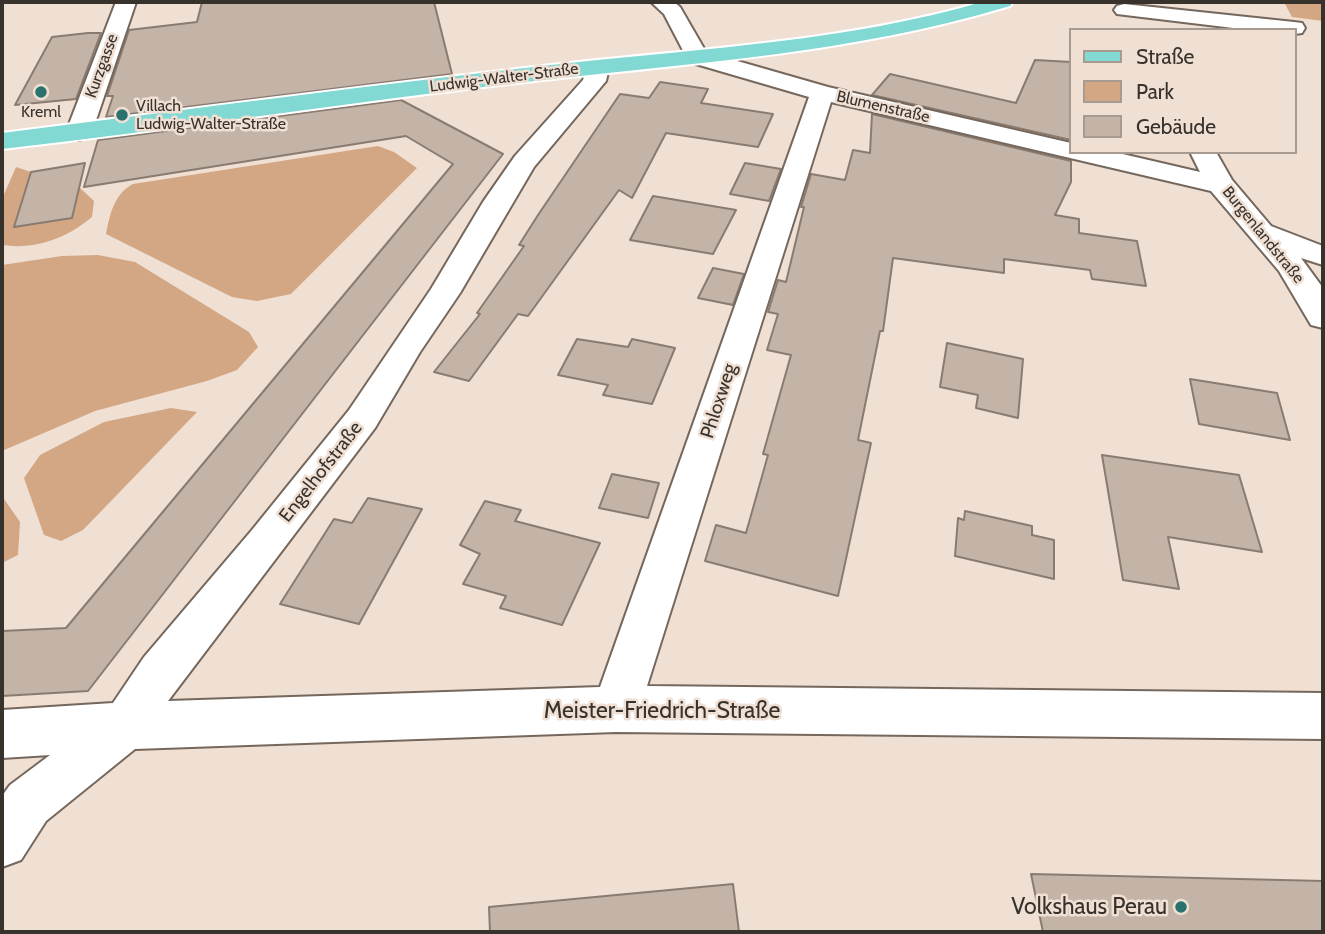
<!DOCTYPE html>
<html>
<head>
<meta charset="utf-8">
<style>
	body { margin:0 }
	#map { position:relative; width:1325px; height:934px; overflow:hidden; background:#f0dfd3; font-family:Cabin,sans-serif }
	canvas { display:block }
	.frame { position:absolute; inset:0; border:4px solid #38322d; pointer-events:none }
	.legend { position:absolute; left:1069px; top:28px; width:228px; height:126px; box-sizing:border-box; background:#f0dfd3; border:2px solid #a69a91; margin:0; padding:9px 12px; list-style:none; font-size:21px; color:#38322d }
	.legend li { display:flex; align-items:center; gap:14px; height:35px }
	.legend b { width:35px; border:2px solid #a69a91 }
</style>
</head>
<body>
<div id="map">
<canvas width="1325" height="934"></canvas>
<div class="frame"></div>
<ul class="legend">
<li><b style="height:9px;background:#82d8d3"></b>Straße</li>
<li><b style="height:19px;background:#d3a784"></b>Park</li>
<li><b style="height:19px;background:#c4b4a8"></b>Gebäude</li>
</ul>
</div>
<script>
const c = document.querySelector('canvas').getContext('2d');
c.lineJoin = 'round';
function paint(path, color) { c.fillStyle = color; c.fill(path, 'evenodd'); }
function strokePath(path, color, width, dash) { c.strokeStyle = color; c.lineWidth = width; c.lineCap = dash ? 'butt' : 'round'; c.setLineDash(dash || []); c.stroke(path); }
function write(font, color, halo, rows, align = 'center') {
  c.font = font + ' Cabin,sans-serif'; c.lineWidth = 5; c.setLineDash([]); c.textBaseline = 'middle'; c.strokeStyle = halo; c.fillStyle = color; for (const [text, x, y, turn = 0] of rows) {
    c.save(); c.translate(x, y); c.rotate((+turn || 0) * Math.PI / 180); c.textAlign = isNaN(turn) ? turn : align; if (halo) c.strokeText(text, 0, 0); c.fillText(text, 0, 0); c.restore();
  }
}
paint(new Path2D(`
	M 1284,2 L 1323,2 L 1323,21 L 1292,17 Z
	M 378,146 L 394,152 L 417,168 L 291,294 L 257,301 L 232,297 L 106,234 C 110,214 114,194 133,184 Z
	M 16,167 L 31,172 L 15,227 L 72,218 L 79,187 L 94,201 L 92,217 C 67,238 36,250 2,245 L 2,199 Z
	M 98,255 L 135,262 L 249,332 L 258,347 L 237,370 L 207,381 L 95,411 L 2,451 L 2,265 L 62,256 Z
	M 171,408 L 197,412 L 83,530 L 61,541 L 44,535 L 24,478 L 40,455 L 104,422 Z
	M 2,496 L 20,522 L 18,555 L 2,563 Z`), '#d3a784');
const building = new Path2D(`
	M 202,2 L 434,2 L 452,74 L 106,117 L 113,96 L 107,96 L 129,30 L 197,22 Z
	M 88,33 L 101,33 L 76,99 L 15,105 L 52,37 Z
	M 1035,60 L 1071,62 L 1071,140 L 872,95 L 890,74 L 1016,103 Z
	M 660,82 L 708,89 L 701,103 L 773,114 L 758,147 L 666,133 L 632,198 L 619,190 L 528,316 L 518,314 L 469,381 L 434,372 L 480,314 L 477,313 L 524,246 L 519,245 L 538,215 L 620,94 L 649,98 Z
	M 401,100 L 503,154 L 88,691 L 2,696 L 2,631 L 66,628 L 453,164 L 406,136 L 84,187 L 98,140 Z
	M 872,114 L 1071,161 L 1071,182 L 1055,215 L 1079,219 L 1079,233 L 1137,241 L 1146,286 L 1092,279 L 1090,270 L 1004,259 L 1004,273 L 893,258 L 883,331 L 880,331 L 858,440 L 871,443 L 838,596 L 705,561 L 716,525 L 746,533 L 768,455 L 763,454 L 791,355 L 767,350 L 778,314 L 768,312 L 778,280 L 786,282 L 804,207 L 801,207 L 811,174 L 845,180 L 853,150 L 870,153 Z
	M 85,163 L 72,218 L 14,227 L 31,172 Z
	M 745,163 L 781,169 L 769,201 L 730,194 Z
	M 653,196 L 736,210 L 713,254 L 630,240 Z
	M 713,268 L 744,274 L 733,305 L 698,298 Z
	M 577,339 L 628,347 L 632,339 L 675,348 L 652,404 L 603,395 L 608,385 L 558,375 Z
	M 947,343 L 1023,359 L 1018,418 L 976,408 L 978,395 L 940,387 Z
	M 1190,379 L 1277,393 L 1290,440 L 1199,424 Z
	M 1102,455 L 1239,475 L 1262,552 L 1168,537 L 1179,589 L 1123,580 Z
	M 612,474 L 659,483 L 648,518 L 599,508 Z
	M 368,498 L 422,509 L 359,624 L 280,604 L 334,519 L 352,523 Z
	M 485,501 L 521,510 L 515,521 L 600,543 L 562,625 L 500,608 L 506,596 L 463,584 L 480,554 L 460,545 Z
	M 965,511 L 1032,526 L 1032,535 L 1054,540 L 1054,579 L 955,556 L 958,518 L 964,520 Z
	M 1031,874 L 1323,881 L 1323,932 L 1043,932 Z
	M 733,884 L 739,932 L 490,932 L 489,907 Z`);
paint(building, '#c4b4a8');
strokePath(building, '#8a7b70', 2);
const minor = new Path2D(`
	M 116,2 L 136,2 L 92,132 L 88,137 L 79,140 L 70,137 L 66,132 Z
	M 651,2 L 674,2 L 680,7 L 706,52 L 828,87 L 1071,143 L 1071,152 L 1114,152 L 1200,172 L 1190,152 L 1216,152 L 1232,180 L 1271,226 L 1323,246 L 1323,265 L 1301,258 L 1323,288 L 1323,328 L 1311,325 L 1279,271 L 1211,191 L 831,102 L 647,686 L 1323,693 L 1323,739 L 616,732 L 135,749 L 46,821 L 21,860 L 2,867 L 2,796 L 10,785 L 50,755 L 2,758 L 2,710 L 113,703 L 144,657 L 252,530 L 349,410 L 431,289 L 483,202 L 515,156 L 583,80 L 589,62 L 605,62 L 609,67 L 606,81 L 534,167 L 460,293 L 420,352 L 375,428 L 168,701 L 600,687 L 809,97 L 689,62 L 664,14 Z
	M 1124,4 L 1294,22 L 1302,23 L 1305,28 L 1302,33 L 1295,34 L 1295,30 L 1250,30 L 1117,14 L 1114,10 L 1117,6 Z`);
const primary = new Path2D(`
	M 982,2 L 1013,2 L 1010,6 C 852,54 689,63 526,82 C 351,102 177,129 2,149 L 2,133 C 191,109 380,84 569,63 C 707,48 848,41 982,2 Z`);
strokePath(minor, '#75675c', 4);
strokePath(primary, '#fff', 4);
paint(minor, '#fff');
paint(primary, '#82d8d3');
for (const [x, y, r, color] of [
	[41,92,7,"#29726d"],
	[122,115,7,"#29726d"],
	[1181,907,7,"#29726d"]
]) { const dot = new Path2D(); dot.arc(x, y, r, 0, 2 * Math.PI); c.fillStyle = color; c.fill(dot); strokePath(dot, '#f0dfd3', 2.5); }
write('16px', '#38322d', '#f0dfd3', [
	["Kurzgasse",102,66,-70],
	["Ludwig-Walter-Straße",504,78,-7],
	["Blumenstraße",883,107,13],
	["Burgenlandstraße",1263,235,51]
]);
write('16px', '#38322d', '#f0dfd3', [
	["Villach",136,106],
	["Ludwig-Walter-Straße",136,124],
	["Kreml",41,112,"center"]
], 'left');
write('19px', '#38322d', '#f0dfd3', [
	["Phloxweg",719,401,-72],
	["Engelhofstraße",321,472,-52]
]);
write('23px', '#38322d', '#f0dfd3', [
	["Meister-Friedrich-Straße",662,711]
]);
write('23px', '#38322d', '#f0dfd3', [
	["Volkshaus Perau",1167,907]
], 'right');
</script>
</body>
</html>
